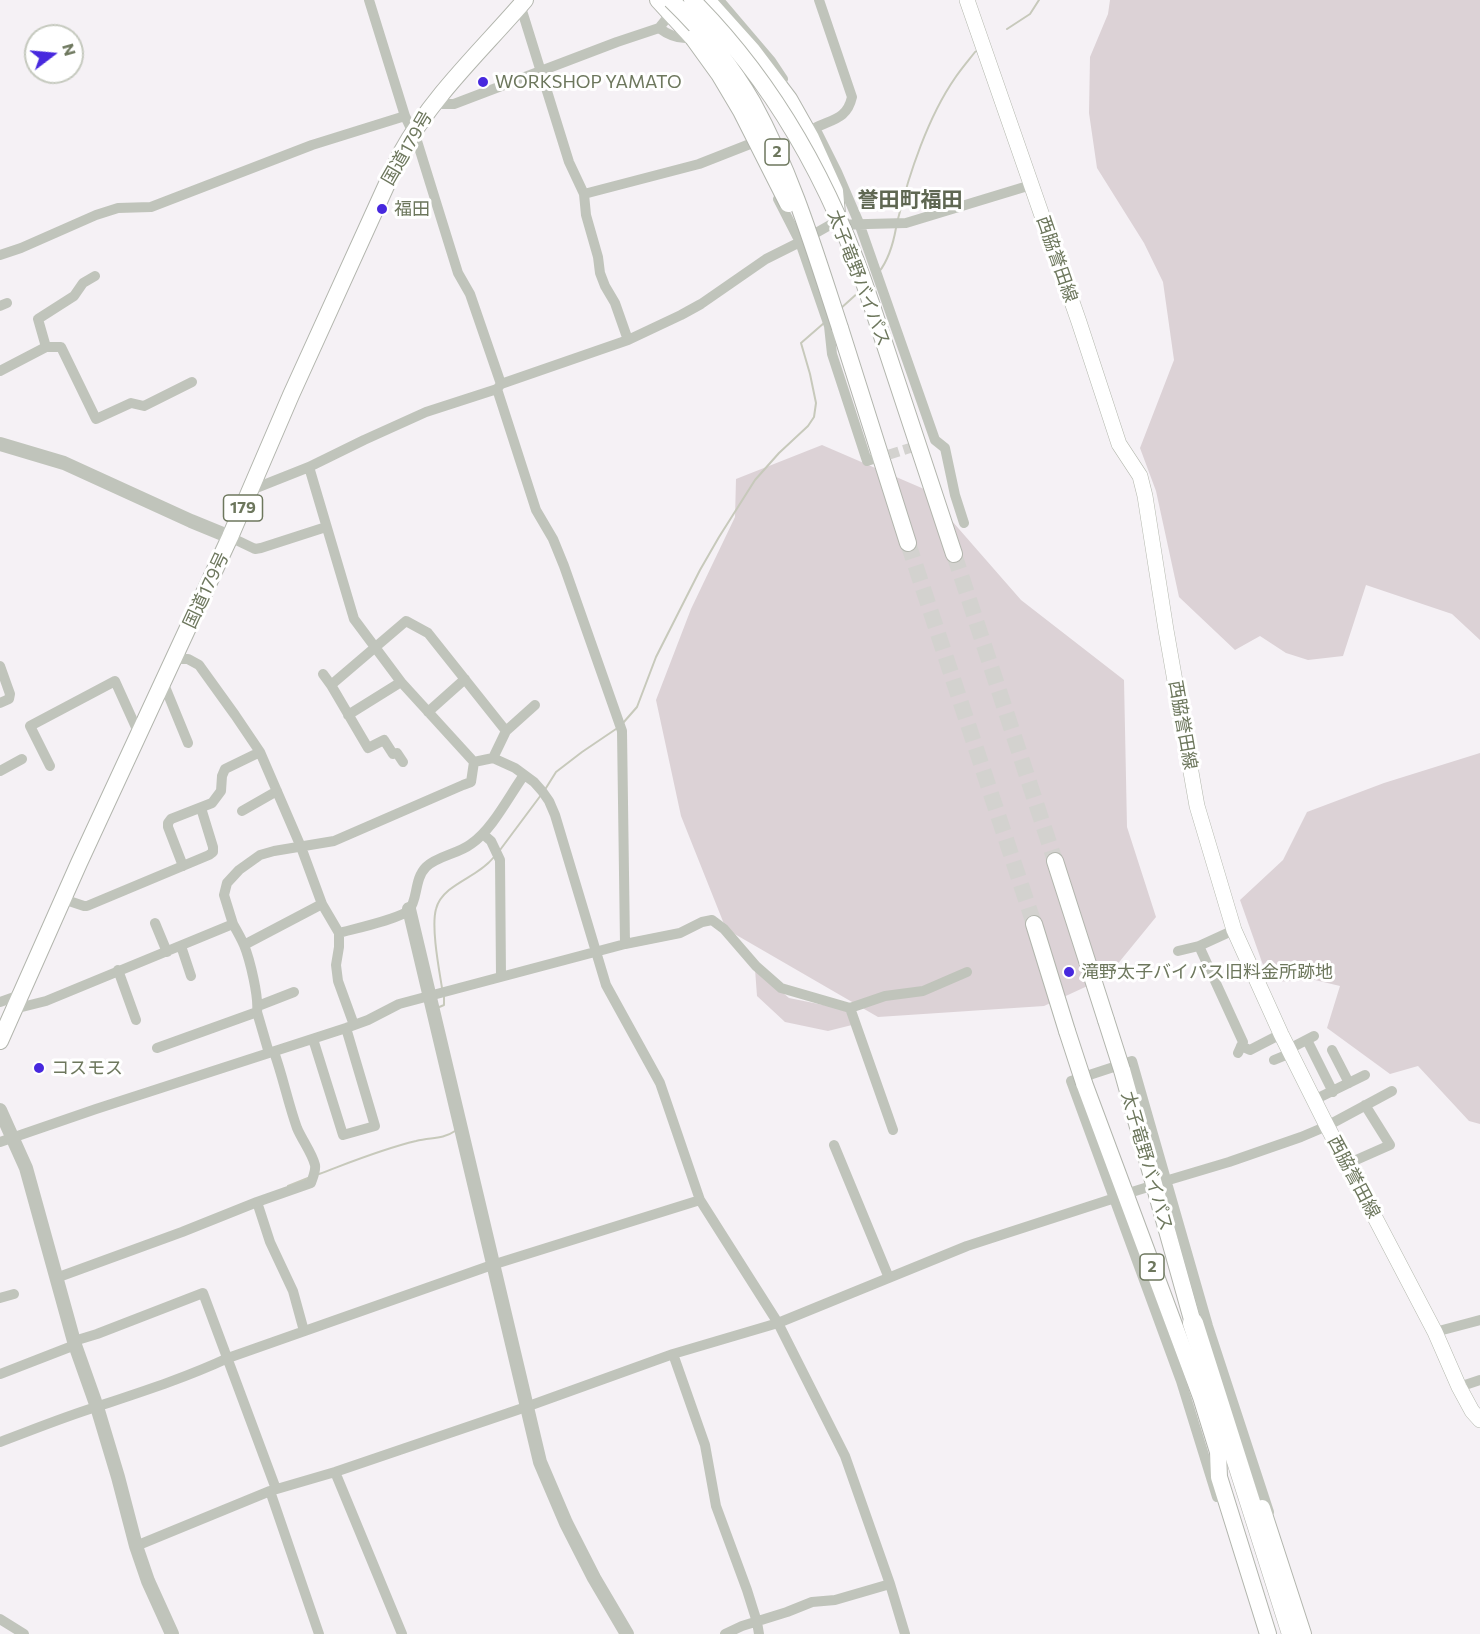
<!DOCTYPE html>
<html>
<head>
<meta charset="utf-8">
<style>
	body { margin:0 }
	#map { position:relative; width:1480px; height:1634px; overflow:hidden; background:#f5f1f5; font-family:Commissioner,sans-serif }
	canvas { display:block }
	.north { position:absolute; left:24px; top:24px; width:60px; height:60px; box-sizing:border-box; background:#fff; border:2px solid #c5c9be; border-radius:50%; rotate:74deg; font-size:16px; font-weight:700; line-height:24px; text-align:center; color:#6d775d }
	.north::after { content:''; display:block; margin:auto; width:21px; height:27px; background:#4728de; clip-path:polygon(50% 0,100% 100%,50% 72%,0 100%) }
</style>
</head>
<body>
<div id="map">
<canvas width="1480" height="1634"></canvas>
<div class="north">N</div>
</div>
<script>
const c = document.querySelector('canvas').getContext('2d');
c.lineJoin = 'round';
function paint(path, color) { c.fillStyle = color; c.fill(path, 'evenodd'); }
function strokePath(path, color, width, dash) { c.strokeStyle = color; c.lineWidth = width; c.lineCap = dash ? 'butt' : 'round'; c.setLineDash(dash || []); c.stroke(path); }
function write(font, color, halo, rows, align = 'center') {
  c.font = font + ' Commissioner,"Noto Sans JP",sans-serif'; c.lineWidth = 6; c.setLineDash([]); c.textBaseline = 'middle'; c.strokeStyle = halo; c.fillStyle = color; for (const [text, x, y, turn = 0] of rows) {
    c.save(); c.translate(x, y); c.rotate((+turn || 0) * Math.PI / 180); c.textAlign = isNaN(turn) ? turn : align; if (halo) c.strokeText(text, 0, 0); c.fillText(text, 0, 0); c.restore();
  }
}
paint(new Path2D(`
	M 1110,0 L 1480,0 L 1480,640 L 1452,614 L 1366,585 L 1343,656 L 1308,660 L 1286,653 L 1260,636 L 1235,650 L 1179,597 L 1156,491 L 1140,448 L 1174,360 L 1163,282 L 1144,243 L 1097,168 L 1089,113 L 1090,57 L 1108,14 Z
	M 822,445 L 924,489 L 1021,600 L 1124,680 L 1127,827 L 1156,917 L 1107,977 L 1044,1006 L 878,1017 L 726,929 L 681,816 L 656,700 L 691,609 L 735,517 L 736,479 Z
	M 1480,753 L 1480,1124 L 1469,1121 L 1418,1066 L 1390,1074 L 1327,1028 L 1340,986 L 1315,980 L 1269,982 L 1240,900 L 1283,860 L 1307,812 L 1384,783 Z
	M 755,969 L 789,998 L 848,1010 L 852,1025 L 828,1031 L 785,1022 L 757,996 Z`), '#dcd2d6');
strokePath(new Path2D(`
	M 1007,29 L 1030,14 L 1039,0
	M 898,219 C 909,174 928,117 955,78 C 961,69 968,61 975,52 L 978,50
	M 879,272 C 889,259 893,245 896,228
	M 840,309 L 860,291
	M 623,723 L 637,707 L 656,657 L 700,570 L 719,537 L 755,480 L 779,453 L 808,426 L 814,417 L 816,403 L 810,374 L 801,343 L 824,323
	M 546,788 L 556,772 L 582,752 L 616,729
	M 500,850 L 541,795
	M 442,988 C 439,969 431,927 436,909 C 438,901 443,895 449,890 C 464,878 482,872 494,857
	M 437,1008 L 444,1005 L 444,997
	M 319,1174 C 351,1162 382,1149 416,1141 C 431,1137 442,1140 455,1131
	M 288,1186 L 308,1178`), '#c7c9bb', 2);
strokePath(new Path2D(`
	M 875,459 L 926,443`), '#d3d2cf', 10, [10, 5]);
strokePath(new Path2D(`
	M 908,543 L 1034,924
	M 954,554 L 1055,861`), '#d3d2cf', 16, [16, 8]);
const secondary = new Path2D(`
	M 967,0 L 1079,322 L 1119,444 L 1140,476 L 1145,496 L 1166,630 L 1197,806 L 1234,930 L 1281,1034 L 1327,1126 L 1435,1332 L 1459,1387 L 1472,1411 L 1480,1420`);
const trunk = new Path2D(`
	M 658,0 L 693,38
	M 707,0 L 752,50 L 789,99 L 811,138 L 835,191 L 837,214
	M 871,303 L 954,554
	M 840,328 L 908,543
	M 1055,861 L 1106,1020
	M 1034,924 L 1067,1031
	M 0,1041 L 79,863 L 230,537 L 291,395 L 401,153 C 433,95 482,50 525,0
	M 1122,1070 L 1193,1323 L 1197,1334
	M 1084,1083 L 1201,1397 L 1218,1452 L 1219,1477 L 1268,1634
	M 1262,1508 L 1303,1634`);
const motorway = new Path2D(`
	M 1193,1323 L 1292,1634`);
strokePath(secondary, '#b4b8ae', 16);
strokePath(trunk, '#b2b5ad', 18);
strokePath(motorway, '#b2b5ad', 21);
strokePath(new Path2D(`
	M 369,0 L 405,116 L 417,141 L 458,273 L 470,294 L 501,384 L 497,389 L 536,510 L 553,539 L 564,566 L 622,731 L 625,944
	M 719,0 L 771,61 L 783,79
	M 519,1 L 569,162 L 584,194 L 586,215 L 598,257 L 600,273 L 605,286 L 615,303 L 628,340
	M 667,18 L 659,28 C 667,34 675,38 685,38
	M 435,100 L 442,104 L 454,104 L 617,42 L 659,28
	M 815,128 C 833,119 847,119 852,97 L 819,0
	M 816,130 L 837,172 L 859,223 L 935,440 L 945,448 L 955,495 L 964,523
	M 584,194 L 699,164 L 750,144
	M 778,199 L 800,242 L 829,326 L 832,354 L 867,461 L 873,459
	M 0,255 L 21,248 L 96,215 L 118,208 L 151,207 L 312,145 L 405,116
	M 0,306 L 7,303
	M 46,347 L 38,319 L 74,296 L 83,283 L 95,276
	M 0,371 L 46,347 L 61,347 L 96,419 L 131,403 L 144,406 L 192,382
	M 501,384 L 628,340 L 681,315 L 701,304 L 766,259 L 800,242 L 830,225 L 906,223 L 1031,185
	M 309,467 L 354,619 L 401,682 L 474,762
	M 251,490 L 309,467 L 364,440 L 426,412 L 497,389
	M 230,537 L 255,549 L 261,548 L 326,527
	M 173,659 L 188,659 L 199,665 L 235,715 L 260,752 L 301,847 L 322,904 L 339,933 L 339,947 L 336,965 L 338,981 L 354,1025
	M 0,666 L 10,694 L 9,699 L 0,703
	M 323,674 L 331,685 L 368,748 L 384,740 L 393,754 L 397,753 L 403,762
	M 163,682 L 188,743
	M 331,685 L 406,621 L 428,633 L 506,731
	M 428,712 L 465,679
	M 348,715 L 401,682
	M 493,758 L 506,731 L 535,705
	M 474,762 L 493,758 L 515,768 L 534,782 L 542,791 L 549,801 L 555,815 L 606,985 L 660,1083 L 700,1200 L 778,1323 L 845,1456 L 890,1584 L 905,1634
	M 50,766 L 30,726 L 115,681 L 139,734
	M 0,771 L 22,759
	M 242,811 L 277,791
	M 484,835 L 491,841 L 500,860 L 501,977
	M 183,866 L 168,827 L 168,823 L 171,819 L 212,803 L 221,791 L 222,776 L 225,769 L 260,752
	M 63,899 L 84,906 L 87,906 L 209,855 L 213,852 L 213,847 L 201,808
	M 155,923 L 167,952
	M 233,924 C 237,931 241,938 244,945 C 250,960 259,997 257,1012 L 269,1053
	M 339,933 C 353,929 400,919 409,910 C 418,900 414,879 426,867 C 437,856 458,854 471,844 C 492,830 509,796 524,775
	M 244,945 L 322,904
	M 181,946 L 191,976
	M 1199,946 L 1243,1042 L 1238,1053
	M 1178,951 L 1199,946 L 1234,930
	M 118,970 L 136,1020
	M 0,1002 L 20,995
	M 258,1006 L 294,992
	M 850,1008 L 885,996 L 923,991 L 967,972
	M 14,1009 L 46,1001 L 233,924 L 224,895 L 227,883 L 239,870 L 260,855 L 274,851 L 334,841 L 463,785 L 471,782 L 474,762
	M 313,1039 L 343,1135 L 375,1126 L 346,1028
	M 1307,1040 L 1333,1092
	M 1241,1046 L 1250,1050 L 1281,1034
	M 157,1048 L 257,1012
	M 1289,1049 L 1314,1036
	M 1332,1050 L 1349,1083
	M 274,1052 C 283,1077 288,1103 297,1128 C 302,1140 312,1153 315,1165 C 316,1171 313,1177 311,1183 L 257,1202 L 270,1242 L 293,1291 L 304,1331
	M 1274,1060 L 1291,1053
	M 1314,1100 L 1365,1075
	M 0,1142 L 96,1109 L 346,1028 L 368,1020 L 399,1004 L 625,944 L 680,933 L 702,922 L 712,920 L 724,929 L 756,966 L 781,988 L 850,1008 L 893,1130
	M 834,1145 L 889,1278
	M 1347,1164 L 1390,1145 L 1365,1105
	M 1162,1182 L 1229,1162 L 1301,1137 L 1327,1126 L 1392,1091
	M 1132,1192 L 1148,1187
	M 56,1278 L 182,1232 L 257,1202
	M 0,1298 L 14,1294
	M 1435,1332 L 1480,1320
	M 74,1341 L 97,1334 L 203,1293 L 276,1489
	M 673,1354 L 705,1445 L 716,1506 L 747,1590 L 757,1622 L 759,1634
	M 0,1374 L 75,1345
	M 1459,1387 L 1480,1380
	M 0,1442 C 32,1430 64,1417 96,1407 C 141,1392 185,1378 228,1358 L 492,1265 L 700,1200
	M 335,1472 L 402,1634
	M 270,1491 L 319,1634
	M 1217,1497 L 1181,1381 L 1071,1081 L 1132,1061 L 1208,1326 L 1269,1512
	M 136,1546 L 270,1491 L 335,1472 L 526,1407 L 673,1354 L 778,1323 L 967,1246 L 1118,1197
	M 0,1619 L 24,1634
	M 725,1634 L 742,1626 L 787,1612 L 812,1602 L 835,1600 L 890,1584`), '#c0c4bb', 10);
strokePath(new Path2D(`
	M 0,444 L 64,463 L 191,521 L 230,537
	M 409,909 L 540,1462 L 566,1523 L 594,1578 L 627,1634
	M 0,1110 L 26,1168 L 75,1345 L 97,1407 L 118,1477 L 136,1546 L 148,1581 L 172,1634`), '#c0c4bb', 14);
strokePath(secondary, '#fff', 15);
strokePath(trunk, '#fff', 16);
strokePath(motorway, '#fff', 20);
const trunkBridge = new Path2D(`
	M 671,0 C 702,30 731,65 753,103 C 792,174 815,252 840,328
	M 692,0 C 776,84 834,191 871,303
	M 693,38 L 719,74 L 741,111 L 788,204
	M 1106,1020 L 1122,1070
	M 1067,1031 L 1084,1083`);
strokePath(trunkBridge, '#b2b5ad', 18, []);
strokePath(trunkBridge, '#fff', 16);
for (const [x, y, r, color] of [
	[483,82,6,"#4728de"],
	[382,209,6,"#4728de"],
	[1069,972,6,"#4728de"],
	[39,1068,6,"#4728de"]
]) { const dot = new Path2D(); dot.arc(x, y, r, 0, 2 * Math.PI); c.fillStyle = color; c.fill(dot); strokePath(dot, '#fff', 2); }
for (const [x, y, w] of [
	[777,152,24],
	[243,508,39],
	[1152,1267,24]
]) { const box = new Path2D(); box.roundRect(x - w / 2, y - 13, w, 26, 4.5); c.fillStyle = '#fff'; c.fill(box); strokePath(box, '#6d775d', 1.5); }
write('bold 16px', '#6d775d', null, [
	["2",777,152],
	["179",243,508],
	["2",1152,1267]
]);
write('18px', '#6d775d', '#fff', [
	["WORKSHOP YAMATO",495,82],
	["福田",394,209],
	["滝野太子バイパス旧料金所跡地",1081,972],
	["コスモス",51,1068]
], 'left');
write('18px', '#6d775d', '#fff', [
	["国道179号",407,148,-60],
	["西脇誉田線",1057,259,71],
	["太子竜野バイパス",859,278,69],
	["国道179号",206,590,-65],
	["西脇誉田線",1183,725,80],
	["太子竜野バイパス",1147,1161,74],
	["西脇誉田線",1354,1177,62]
]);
write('bold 21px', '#5f6752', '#fff', [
	["誉田町福田",910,200]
]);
</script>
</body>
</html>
